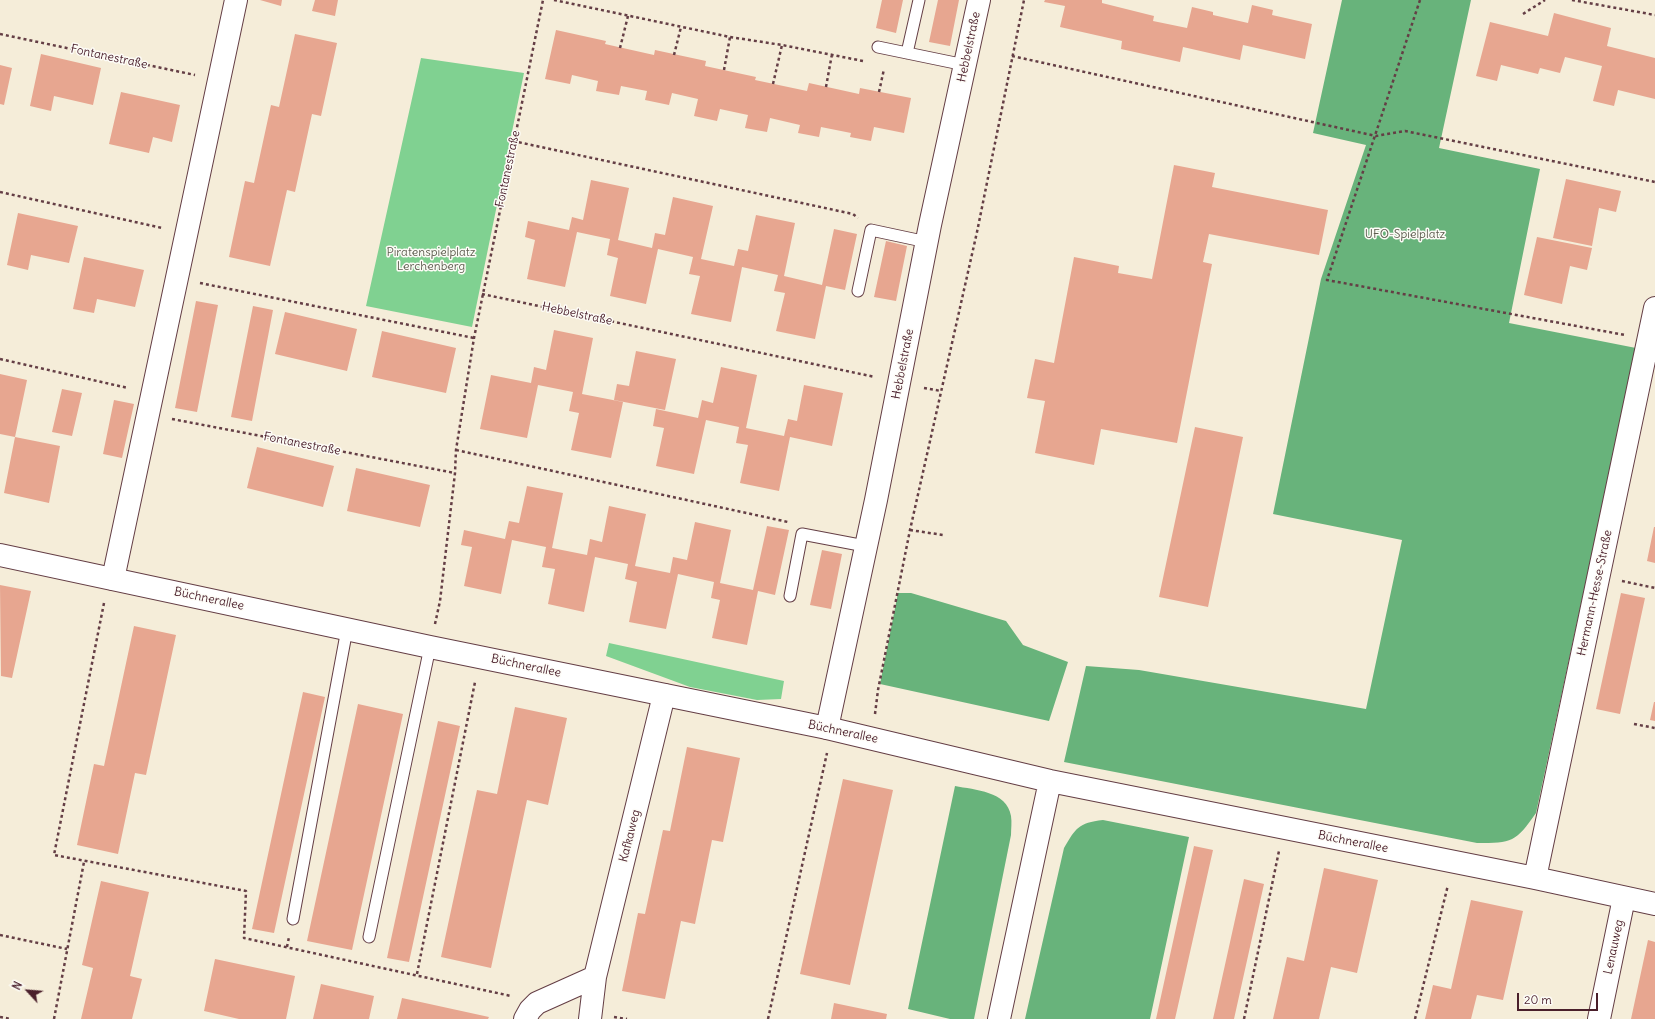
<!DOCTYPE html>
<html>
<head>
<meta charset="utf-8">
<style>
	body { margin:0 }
	#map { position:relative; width:1655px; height:1019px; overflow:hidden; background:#f5edd9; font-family:Delius,sans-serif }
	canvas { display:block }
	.north { position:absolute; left:8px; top:971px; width:40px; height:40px; -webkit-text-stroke:3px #fdfcf7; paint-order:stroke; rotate:296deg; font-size:11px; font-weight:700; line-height:16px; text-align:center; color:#4a1f2b }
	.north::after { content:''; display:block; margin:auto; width:14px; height:18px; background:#4a1f2b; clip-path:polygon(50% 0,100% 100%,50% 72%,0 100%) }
	.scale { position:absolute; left:1517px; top:993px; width:81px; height:18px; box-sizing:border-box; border:2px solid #4a1f2b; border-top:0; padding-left:5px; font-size:12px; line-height:14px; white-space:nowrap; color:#4a1f2b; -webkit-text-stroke:3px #fdfcf7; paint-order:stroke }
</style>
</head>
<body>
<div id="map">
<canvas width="1655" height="1019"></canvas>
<div class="north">N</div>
<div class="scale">20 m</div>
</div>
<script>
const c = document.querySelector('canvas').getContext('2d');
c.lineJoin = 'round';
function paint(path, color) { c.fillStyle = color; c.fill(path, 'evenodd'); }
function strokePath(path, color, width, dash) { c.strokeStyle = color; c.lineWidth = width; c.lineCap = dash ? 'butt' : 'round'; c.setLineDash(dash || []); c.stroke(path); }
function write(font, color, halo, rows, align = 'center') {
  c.font = font + ' Delius,sans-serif'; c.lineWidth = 3; c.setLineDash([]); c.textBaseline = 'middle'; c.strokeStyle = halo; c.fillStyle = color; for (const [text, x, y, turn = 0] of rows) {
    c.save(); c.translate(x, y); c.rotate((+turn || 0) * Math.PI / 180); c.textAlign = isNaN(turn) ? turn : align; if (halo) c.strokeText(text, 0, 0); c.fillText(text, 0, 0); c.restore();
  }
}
paint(new Path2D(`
	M 421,58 L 524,73 L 472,327 L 366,306 Z
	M 609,643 L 784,681 L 781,699 L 757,700 L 690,687 L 606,656 Z`), '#80d191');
paint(new Path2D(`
	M 1342,0 L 1471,0 L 1439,148 L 1540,169 L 1509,323 L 1636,348 L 1536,813 C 1516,842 1512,843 1477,843 L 1064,762 L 1086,666 L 1139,670 L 1366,709 L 1402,540 L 1273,514 L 1321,279 L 1366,145 L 1313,133 Z
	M 898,593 L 911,593 L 1006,621 L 1023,645 L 1068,662 L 1049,721 L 880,684 Z
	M 955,786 C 975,790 1007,791 1011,816 C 1012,822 1011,829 1011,835 L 974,1019 L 950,1019 L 908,1009 Z
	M 1103,820 L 1189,837 L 1150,1019 L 1025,1019 L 1064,848 C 1076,828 1078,823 1103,820 Z`), '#68b37b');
paint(new Path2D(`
	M 260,0 L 282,0 L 281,6 Z
	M 315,0 L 338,0 L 335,16 L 312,11 Z
	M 882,0 L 903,0 L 896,33 L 876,28 Z
	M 938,0 L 959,0 L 950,46 L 929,42 Z
	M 1045,0 L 1102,0 L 1102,3 L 1154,16 L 1153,21 L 1187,28 L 1192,7 L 1213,12 L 1213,15 L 1248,23 L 1252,5 L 1273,10 L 1272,15 L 1312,24 L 1305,59 L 1243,45 L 1240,60 L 1183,47 L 1180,62 L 1121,49 L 1122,41 L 1060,27 L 1065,6 L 1044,2 Z
	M 1554,13 L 1611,28 L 1607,46 L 1655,58 L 1655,99 L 1618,90 L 1614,106 L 1593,101 L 1602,66 L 1565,57 L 1560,73 L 1540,68 L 1538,74 L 1501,65 L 1497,81 L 1476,76 L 1490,22 L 1548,36 Z
	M 556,30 L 606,41 L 605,44 L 654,55 L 655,50 L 706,61 L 705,66 L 756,77 L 755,80 L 807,91 L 809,83 L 859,94 L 860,88 L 911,98 L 904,133 L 874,127 L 871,141 L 850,137 L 851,133 L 821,127 L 819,137 L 798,133 L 800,125 L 770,118 L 767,132 L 745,128 L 748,115 L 720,109 L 717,121 L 694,116 L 698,99 L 672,93 L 669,105 L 645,100 L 647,91 L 621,86 L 619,95 L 596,91 L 598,81 L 572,75 L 570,84 L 545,79 Z
	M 295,34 L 337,43 L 321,116 L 312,114 L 295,192 L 287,190 L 270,266 L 229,257 L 245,181 L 254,183 L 271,105 L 279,107 Z
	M 41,54 L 101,68 L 93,105 L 54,96 L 51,111 L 30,106 Z
	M 0,65 L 12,68 L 4,105 L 0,104 Z
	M 121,92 L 180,105 L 172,142 L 153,137 L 149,153 L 109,144 Z
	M 1174,165 L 1215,173 L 1212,187 L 1328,210 L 1319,255 L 1209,234 L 1203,262 L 1212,264 L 1177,443 L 1101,429 L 1094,465 L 1035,453 L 1045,401 L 1027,398 L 1035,359 L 1054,363 L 1074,257 L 1119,266 L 1118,273 L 1152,279 Z
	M 1566,179 L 1621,191 L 1616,212 L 1599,208 L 1592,246 L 1553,238 Z
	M 591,180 L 629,188 L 618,240 L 652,248 L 655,233 L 665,235 L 673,197 L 713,206 L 701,259 L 734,266 L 738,249 L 748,251 L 756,215 L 795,223 L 784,276 L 822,285 L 834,229 L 857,234 L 845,290 L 826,286 L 815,339 L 776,331 L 785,293 L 774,291 L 778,275 L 742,267 L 731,322 L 691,314 L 700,276 L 689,274 L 693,257 L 658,249 L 646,304 L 610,296 L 618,258 L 607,255 L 610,239 L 577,232 L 565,287 L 527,279 L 535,240 L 525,237 L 528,221 L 569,230 L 572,217 L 583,220 Z
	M 18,213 L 78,226 L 69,263 L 31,255 L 28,270 L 7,265 Z
	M 1537,237 L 1592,248 L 1587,270 L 1570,266 L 1562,304 L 1524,295 Z
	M 886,241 L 907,246 L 896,301 L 874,297 Z
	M 84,257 L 144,270 L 135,307 L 97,299 L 94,313 L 73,309 Z
	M 196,301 L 218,305 L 197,412 L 175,408 Z
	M 253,306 L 273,310 L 252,421 L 231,417 Z
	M 285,312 L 357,329 L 347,371 L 275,354 Z
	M 554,330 L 593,338 L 582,394 L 623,402 L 611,458 L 571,450 L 579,413 L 569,411 L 573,392 L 538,385 L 527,438 L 480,429 L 491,375 L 531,383 L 534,367 L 546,370 Z
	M 382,331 L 456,348 L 446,393 L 372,377 Z
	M 636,351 L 676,359 L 665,410 L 614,400 L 617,384 L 629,386 Z
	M 721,367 L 757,375 L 746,428 L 784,436 L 788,419 L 797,421 L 804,385 L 843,393 L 832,446 L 790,437 L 779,491 L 740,483 L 748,445 L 736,443 L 739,427 L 706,420 L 694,474 L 656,466 L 664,428 L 653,426 L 656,409 L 698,418 L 702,400 L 713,403 Z
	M 0,374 L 27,380 L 15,437 L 0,434 Z
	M 62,389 L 82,393 L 72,436 L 52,432 Z
	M 114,400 L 134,404 L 122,458 L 103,454 Z
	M 1195,427 L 1243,437 L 1208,607 L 1159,597 Z
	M 15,437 L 60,446 L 49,503 L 4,493 Z
	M 257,447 L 334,466 L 323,507 L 247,488 Z
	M 356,468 L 430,485 L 420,527 L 347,511 Z
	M 527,486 L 563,493 L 552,548 L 587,555 L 590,539 L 602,542 L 609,506 L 646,514 L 635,566 L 670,573 L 673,557 L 687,560 L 695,522 L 731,530 L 720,583 L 753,590 L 767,526 L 789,530 L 775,595 L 758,591 L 747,645 L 712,638 L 720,600 L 711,598 L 714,582 L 678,574 L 666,629 L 629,622 L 637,582 L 625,579 L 628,564 L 595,557 L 584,612 L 548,604 L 555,569 L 542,567 L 546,547 L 512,540 L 501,594 L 464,586 L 472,547 L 461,545 L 464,530 L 505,539 L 509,521 L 519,523 Z
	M 1654,527 L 1655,527 L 1655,563 L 1647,561 Z
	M 822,550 L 842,554 L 831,609 L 810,605 Z
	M 0,585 L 31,591 L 12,678 L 1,676 L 1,679 Z
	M 1621,593 L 1645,598 L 1620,714 L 1596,709 Z
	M 134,626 L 176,635 L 146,775 L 135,773 L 118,854 L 77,845 L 94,764 L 104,766 Z
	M 303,692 L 325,697 L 274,933 L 252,929 Z
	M 1654,702 L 1655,702 L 1655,721 L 1650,720 Z
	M 358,704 L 403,714 L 352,950 L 307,941 Z
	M 515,707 L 567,718 L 548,805 L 527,800 L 491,968 L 441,957 L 477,790 L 497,794 Z
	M 438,721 L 460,726 L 409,962 L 387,958 Z
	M 687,747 L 740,758 L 723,842 L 712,840 L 695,924 L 681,921 L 665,999 L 622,991 L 638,913 L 645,914 L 663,830 L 670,831 Z
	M 843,779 L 893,790 L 850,985 L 800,974 Z
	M 1194,846 L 1213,850 L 1175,1019 L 1156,1019 Z
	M 1324,868 L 1378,880 L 1357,973 L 1331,967 L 1319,1019 L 1273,1019 L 1287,957 L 1304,961 Z
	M 1244,879 L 1264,884 L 1234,1019 L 1213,1019 Z
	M 101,881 L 149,892 L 130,976 L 142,979 L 132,1019 L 81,1019 L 93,968 L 82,965 Z
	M 1471,900 L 1523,911 L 1503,1000 L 1477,995 L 1471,1019 L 1425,1019 L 1433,985 L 1451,989 Z
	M 1648,940 L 1655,942 L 1655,1019 L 1631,1019 Z
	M 215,959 L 295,976 L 286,1019 L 239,1019 L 204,1011 Z
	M 321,984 L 374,996 L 369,1019 L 313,1019 Z
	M 402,998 L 489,1017 L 488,1019 L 397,1019 Z
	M 834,1003 L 887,1014 L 886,1019 L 831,1019 Z`), '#e7a690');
const lane = new Path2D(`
	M 878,47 L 965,65
	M 907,53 L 919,0
	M 858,291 L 871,230 L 927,242
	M 790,596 L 802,534 L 865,546
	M 293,919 L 347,629
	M 369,937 L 430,647`);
const street = new Path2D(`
	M 113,579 L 236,0
	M 827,728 L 1050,781 L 1535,878 L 1655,904
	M 1535,878 L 1655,308
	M 525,1019 L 530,1010 L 537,1003 L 595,977
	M 590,1019 L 595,977 L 664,695
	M 999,1019 L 1050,781
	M 1599,1019 L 1624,898`);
const secondary = new Path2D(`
	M 0,555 L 430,647 L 827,728 L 876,500 L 930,225 L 979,0`);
strokePath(lane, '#643e45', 13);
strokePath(street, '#643e45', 24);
strokePath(secondary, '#643e45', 24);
strokePath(new Path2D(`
	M 554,0 L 730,37 L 782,45 L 863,61
	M 1420,0 L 1327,280 L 1625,335
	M 1572,0 L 1655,15
	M 1523,14 L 1545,0
	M 0,34 L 195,75
	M 620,48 L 628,16
	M 674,55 L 681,27
	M 1012,56 L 1376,136 L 1405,131 L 1655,182
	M 724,70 L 730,37
	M 773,84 L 782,45
	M 826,87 L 832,54
	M 879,92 L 884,69
	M 513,141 L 853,214 L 858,218
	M 0,192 L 162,228
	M 200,283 L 474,338
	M 482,294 L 875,377
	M 0,359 L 128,388
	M 924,388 L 941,391
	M 172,419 L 455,473
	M 456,450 L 788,522
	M 910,530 L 943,535
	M 1622,581 L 1655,588
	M 104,603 L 54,855 L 246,891 L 244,938 L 511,996
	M 435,624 L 440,601 L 455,473 L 456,450 L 474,338 L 543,0
	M 875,714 L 878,690 L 910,530 L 977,232 L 1024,0
	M 1634,724 L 1655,728
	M 0,935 L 67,949
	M 287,947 L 289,937
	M 417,974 L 475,682
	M 0,1017 L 11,1019
	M 614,1017 L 627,1019
	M 54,1019 L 84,862
	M 768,1019 L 827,753
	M 1244,1019 L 1279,851
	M 1415,1019 L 1448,885`), '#643e45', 2.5, [3, 3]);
strokePath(lane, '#fff', 11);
strokePath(street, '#fff', 22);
strokePath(secondary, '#fff', 22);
write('12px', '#4a1f2b', '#fdfcf7', [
	["Hebbelstraße",969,47,-78],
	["Fontanestraße",109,57,12],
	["Fontanestraße",508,169,-78],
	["Hebbelstraße",577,314,12],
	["Hebbelstraße",903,364,-79],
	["Fontanestraße",302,444,11],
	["Hermann-Hesse-Straße",1595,593,-78],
	["Büchnerallee",209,599,12],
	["Büchnerallee",526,666,12],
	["Büchnerallee",843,732,12],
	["Kafkaweg",630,836,-76],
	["Büchnerallee",1353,842,11],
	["Lenauweg",1614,947,-78]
]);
write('12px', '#5d5d4f', '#fdfcf7', [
	["UFO-Spielplatz",1405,235],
	["Piratenspielplatz",431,253],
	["Lerchenberg",431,267]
]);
</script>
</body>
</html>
